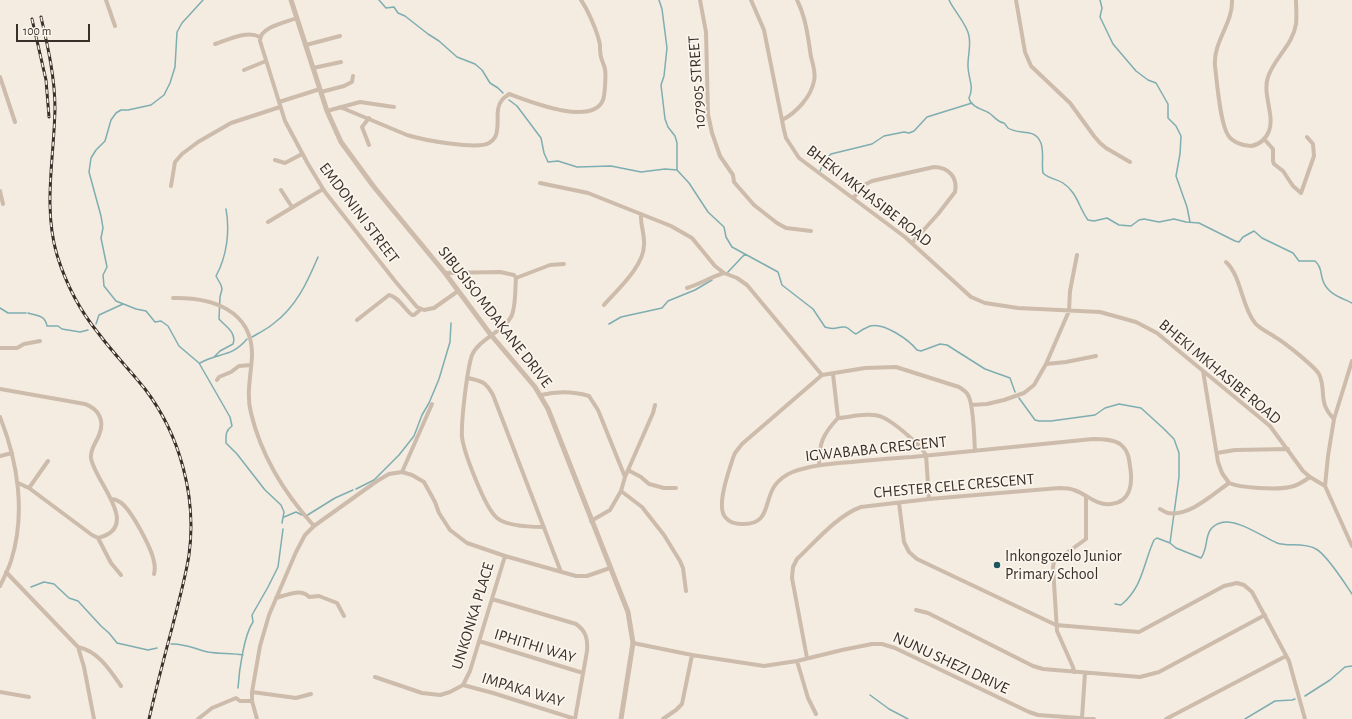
<!DOCTYPE html>
<html>
<head>
<meta charset="utf-8">
<style>
	body { margin:0 }
	#map { position:relative; width:1352px; height:719px; overflow:hidden; background:#f4ece0; font-family:"Alegreya Sans",sans-serif }
	canvas { display:block }
	.scale { position:absolute; left:16px; top:24px; width:74px; height:18px; box-sizing:border-box; border:2px solid #3a302a; border-top:0; padding-left:5px; font-size:12px; line-height:14px; white-space:nowrap; color:#3a302a; -webkit-text-stroke:3px #fbf5ed; paint-order:stroke }
</style>
</head>
<body>
<div id="map">
<canvas width="1352" height="719"></canvas>
<div class="scale">100 m</div>
</div>
<script>
const c = document.querySelector('canvas').getContext('2d');
c.lineJoin = 'round';
function strokePath(path, color, width, dash) { c.strokeStyle = color; c.lineWidth = width; c.lineCap = dash ? 'butt' : 'round'; c.setLineDash(dash || []); c.stroke(path); }
function write(font, color, halo, rows, align = 'center') {
  c.font = font + ' "Alegreya Sans",sans-serif'; c.lineWidth = 3.5; c.setLineDash([]); c.textBaseline = 'middle'; c.strokeStyle = halo; c.fillStyle = color; for (const [text, x, y, turn = 0] of rows) {
    c.save(); c.translate(x, y); c.rotate((+turn || 0) * Math.PI / 180); c.textAlign = isNaN(turn) ? turn : align; if (halo) c.strokeText(text, 0, 0); c.fillText(text, 0, 0); c.restore();
  }
}
strokePath(new Path2D(`
	M 203,0 L 182,23 L 177,32 L 175,67 L 170,83 L 164,95 L 151,105 L 128,110 L 121,110 L 116,113 L 111,120 L 105,141 L 96,150 L 91,158 L 89,172 L 101,216 L 103,228 L 101,238 L 107,267 L 103,275 L 104,286 L 116,301 L 136,309 L 146,311 L 155,322 L 161,321 L 168,326 L 179,346 L 199,363 L 230,417 L 232,426 C 225,431 226,435 226,443 L 237,454 L 265,490 L 281,505 L 284,512 L 282,523
	M 379,0 L 386,8 L 394,7 L 398,13 L 405,16 L 428,34 L 439,41 L 457,57 L 475,64 L 482,70 L 490,83 L 498,88 L 503,93
	M 659,0 L 662,9 L 667,48 L 664,76 L 661,85 L 665,119 L 668,127 L 675,136 L 677,143 L 677,170 L 689,183 L 708,212 L 724,227 L 726,237 L 732,247 L 778,272 L 782,285 L 813,309 L 825,327 C 836,331 837,326 845,327 C 850,328 851,332 856,334 C 860,331 865,328 870,326 C 884,322 909,340 917,350 L 921,351 L 940,344 L 947,345 L 985,369 L 1010,378 L 1015,392
	M 949,0 C 954,11 967,24 969,36 C 971,46 968,55 968,64 C 967,76 975,86 969,98 C 971,107 982,109 989,113 C 995,117 997,122 1004,123 C 1006,125 1007,127 1008,128 C 1018,135 1034,128 1040,141 C 1045,150 1041,163 1043,173 C 1049,179 1057,179 1063,183 C 1077,192 1079,208 1088,220 L 1094,221 L 1107,218 L 1119,225 L 1131,226 L 1139,220 L 1144,219 L 1159,222 L 1174,219 L 1186,222 L 1199,223 L 1235,241 L 1239,242 L 1243,237 L 1254,231 L 1262,238 L 1293,253 L 1299,261 L 1315,261 C 1322,267 1320,273 1323,281 C 1328,294 1340,297 1352,303
	M 1100,0 L 1102,8 L 1100,17 L 1113,44 L 1136,71 L 1148,80 L 1156,83 L 1168,104 L 1168,118 L 1176,126 L 1181,136 L 1180,154 L 1176,176 L 1187,207 L 1190,222
	M 509,100 L 517,106 L 541,138 L 544,153 L 548,162 L 558,161 L 577,167 L 611,166 L 641,172 L 665,169 L 677,170
	M 820,171 L 825,160 L 831,154 L 872,144 L 884,136 L 904,132 L 909,133 L 914,131 L 927,117 L 972,103
	M 727,273 L 745,254
	M 0,308 L 8,313 L 26,313
	M 28,313 C 38,316 45,315 47,326 L 58,326 L 62,329 L 80,332 L 88,330
	M 96,324 L 99,315 L 123,304
	M 609,324 L 621,317 L 662,308 L 668,301 L 695,290 L 712,280
	M 252,337 C 259,333 267,329 273,324 C 296,307 307,283 318,257
	M 214,357 L 220,351 L 233,344 C 237,332 225,326 219,319 L 220,297 L 222,289 L 221,285 L 216,276 C 227,256 230,231 226,209
	M 200,363 C 219,352 231,358 247,339
	M 1019,398 L 1035,420 L 1039,421 L 1051,421 L 1095,415 L 1105,408 L 1119,404 L 1141,408 L 1163,428 L 1174,439 L 1179,453 L 1179,477 L 1170,543 L 1176,548 L 1201,558 C 1210,546 1202,529 1220,523 C 1235,517 1263,537 1277,543 C 1287,547 1304,542 1316,549 C 1327,555 1344,582 1352,594
	M 356,489 L 374,480 L 399,455 L 414,436 L 422,415 L 429,403 L 439,379 L 450,342 L 451,323
	M 306,516 L 335,498 L 353,490
	M 284,517 L 296,512 L 302,515
	M 31,587 L 44,582 L 54,584 L 69,598 L 78,601 L 101,626 L 109,633 L 117,643 L 148,650 L 157,648
	M 1115,604 L 1121,605 C 1143,587 1143,564 1154,540 L 1157,538 L 1170,543
	M 171,644 C 184,643 195,649 208,652 C 220,654 231,653 243,655
	M 238,688 C 239,671 244,635 253,622 L 252,615 L 268,587 L 278,567 L 283,529
	M 870,695 L 889,709 L 908,719
	M 1305,696 L 1330,680 L 1345,667 L 1352,666
	M 1245,719 L 1275,701 L 1292,700 L 1295,699`), '#7eadb2', 1.5);
strokePath(new Path2D(`
	M 106,0 L 115,26
	M 700,0 L 706,32 L 708,114 L 712,133 L 720,156 L 733,175 L 734,182 L 754,205 L 777,223 L 786,228 L 811,231
	M 751,0 L 764,30 L 784,130 L 786,138 L 799,158 L 905,237 L 971,297 L 985,303 L 1018,308 L 1100,312 L 1136,322 L 1157,333 L 1270,426 L 1303,471 L 1310,477 L 1325,486
	M 1016,0 L 1025,52 L 1031,66 L 1070,103 L 1094,136 L 1100,143 L 1106,148 L 1130,162
	M 1232,0 C 1233,24 1213,41 1215,66 C 1217,82 1220,123 1228,135 C 1232,142 1243,146 1251,146 C 1259,145 1266,139 1269,131 C 1275,115 1262,94 1268,77 C 1274,58 1293,45 1296,24 C 1297,16 1296,8 1296,0
	M 297,18 C 287,22 259,27 260,41 L 285,121 L 308,164 L 325,192 L 395,281 L 417,307 L 424,310 L 434,308 L 458,291
	M 215,44 C 228,40 246,30 260,37
	M 306,45 L 340,36
	M 313,68 L 341,62
	M 244,70 L 266,61
	M 0,77 L 15,122
	M 321,92 L 344,86 L 352,82 L 353,76
	M 279,102 L 320,89
	M 340,107 L 407,135 C 423,140 477,150 489,143 C 494,140 497,135 497,130 C 499,121 495,108 502,100 C 503,98 507,96 509,94 C 528,101 592,127 603,100 C 605,95 606,74 605,69 C 604,65 602,61 601,57 C 600,53 600,49 600,45 C 598,33 588,10 581,0
	M 327,111 L 360,102 L 394,107
	M 369,118 L 362,127 L 369,145
	M 782,120 C 796,113 811,97 814,81 C 816,73 813,64 811,57 C 808,37 806,18 797,0
	M 1264,139 L 1273,149 L 1273,161 L 1274,164 L 1283,171 L 1293,186 L 1301,193 L 1314,156 L 1313,144 L 1307,137
	M 275,160 L 285,163 L 302,154
	M 540,183 L 588,193 L 671,226 L 692,238 L 715,266 L 724,273 L 737,278 L 747,285 L 822,375
	M 171,186 L 175,162 L 182,154 L 198,142 L 231,123 L 280,107
	M 281,190 L 292,207
	M 0,191 L 3,204
	M 853,198 L 866,184 L 872,181 L 934,167 C 948,167 958,177 955,192 L 938,214 L 912,243
	M 268,222 L 323,189
	M 1226,262 C 1242,277 1241,306 1255,323 C 1260,329 1268,332 1275,337 C 1284,342 1314,366 1319,374 C 1327,391 1317,402 1334,419
	M 445,273 L 500,272 L 514,275 L 516,278 L 550,265 L 564,264
	M 516,278 C 515,288 516,308 511,317 C 503,332 479,339 472,355 C 467,370 461,421 462,437 C 464,453 485,508 497,518 C 507,526 531,527 544,527
	M 687,288 C 700,284 711,277 724,273
	M 173,298 C 211,297 253,310 252,356 C 251,375 246,395 251,413 C 261,455 285,494 314,526
	M 604,305 C 617,290 644,266 644,245 C 645,234 640,225 641,214
	M 357,320 L 389,295 C 399,297 404,309 412,315 L 414,315 L 421,309
	M 0,348 L 17,348 L 24,344 L 40,341
	M 1352,361 L 1334,419 L 1328,456 L 1325,486 L 1352,546
	M 1046,364 L 1066,362 L 1096,356
	M 1203,371 L 1218,462 L 1222,473 L 1229,483
	M 833,374 L 838,418
	M 468,378 C 482,381 486,382 493,395 L 561,572
	M 217,380 L 219,377 L 231,372 L 239,366 L 251,365
	M 0,389 L 85,404 C 99,409 105,421 99,435 C 96,443 90,449 91,458 C 94,481 143,527 98,538 L 92,535 L 29,488 L 18,483
	M 541,395 C 558,391 572,391 589,396 L 598,410 L 625,477
	M 971,405 L 987,404 L 1004,400 L 1024,393 L 1034,385 L 1046,364 L 1069,311 L 1070,291 L 1077,255
	M 0,417 C 18,462 26,514 11,561 C 8,570 4,578 0,586
	M 1217,453 L 1235,450 L 1288,449
	M 0,456 L 12,453
	M 819,465 C 819,443 823,434 838,418 C 851,417 870,412 882,417 C 896,423 908,436 920,446 L 926,455 L 929,499
	M 628,470 L 641,477 L 649,484 L 664,488 L 676,488
	M 402,472 L 432,404
	M 1229,483 C 1240,488 1277,490 1290,487 C 1297,486 1303,482 1310,477
	M 29,488 L 48,461
	M 621,491 L 642,507 L 664,535 L 680,561 L 683,568 L 686,591
	M 111,499 C 115,499 117,500 120,502 C 131,509 152,549 154,562 C 155,566 155,570 154,574
	M 899,503 L 904,542 L 909,552 L 917,559 L 1056,625 L 1139,632 L 1224,586 L 1237,583 L 1244,585 L 1252,592 L 1289,661 L 1305,719
	M 1160,509 C 1162,510 1165,512 1168,513 C 1189,517 1213,494 1229,483
	M 591,521 L 610,510 L 621,491 L 625,477 L 653,413 L 655,405
	M 98,538 L 111,563 L 121,575
	M 6,572 L 78,647 L 84,667 L 94,719
	M 276,598 C 286,595 301,588 309,597 L 319,596 L 337,603 L 344,616
	M 492,599 L 576,624 C 586,631 588,639 587,651 L 575,719
	M 916,610 L 928,613 L 1033,666 L 1043,669 L 1140,677 L 1159,672 L 1265,615
	M 479,641 L 583,673
	M 633,643 L 692,655 L 764,666 L 797,661 L 842,650 L 872,644 L 882,644 L 895,648 L 1029,712 L 1038,715 L 1094,719
	M 78,647 C 98,651 110,670 121,686
	M 807,658 L 792,578 L 793,567 L 797,559 C 815,542 838,515 861,507 L 929,499 L 1059,488 C 1064,488 1069,488 1074,490 C 1087,494 1096,506 1111,504 C 1131,502 1133,483 1130,466 C 1129,458 1128,450 1120,444 C 1113,439 1102,439 1093,439 C 1033,445 973,451 912,457 C 892,458 872,460 852,462 C 838,463 824,464 810,467 C 797,470 785,473 776,484 C 763,499 772,525 742,524 C 736,524 730,523 726,518 C 715,508 729,471 733,458 L 735,453 L 742,444 L 822,375 L 865,368 L 896,367 L 959,387 C 962,389 966,391 968,395 C 974,405 974,438 975,451
	M 797,661 L 808,698 L 816,714
	M 1074,672 L 1073,667 L 1057,631 L 1053,567 L 1054,562 L 1086,539 L 1086,496
	M 375,677 L 422,693 L 440,695 L 450,692 L 463,685 L 470,671 L 505,556
	M 463,685 L 493,693 L 575,719
	M 0,692 L 29,697
	M 252,692 L 296,698 L 311,694
	M 1082,718 L 1085,673
	M 198,719 L 212,708 L 236,698 L 240,701 L 252,701
	M 257,719 L 252,701 L 252,692 L 260,646 L 269,615 L 296,552 L 305,535 L 314,526 L 377,481 L 389,474 L 402,472 L 412,475 L 424,482 L 435,502 L 439,513 L 450,530 L 467,543 L 505,556 L 576,576 L 587,576 L 610,568
	M 663,719 L 676,710 L 682,704 L 692,655
	M 1166,719 L 1286,656`), '#cdbcab', 4);
strokePath(new Path2D(`
	M 291,0 L 327,111 L 341,142 L 374,187 L 445,273 L 491,335 L 535,387 L 548,409 L 628,612 L 633,643 L 621,719`), '#cdbcab', 5);
const rail = new Path2D(`
	M 41,17 C 48,47 55,78 55,109 C 54,159 43,207 57,255 C 66,284 80,311 99,334 C 113,353 130,370 145,389 C 180,435 197,497 189,555 C 185,580 178,604 172,628 C 164,658 156,689 149,719
	M 32,19 L 46,80 L 49,117`);
strokePath(rail, '#3a302a', 3);
strokePath(rail, '#fbf5ed', 1.5, [4.5]);
for (const [x, y, r, color] of [
	[997,565,4,"#1e565e"]
]) { const dot = new Path2D(); dot.arc(x, y, r, 0, 2 * Math.PI); c.fillStyle = color; c.fill(dot); strokePath(dot, '#fbf5ed', 1.5); }
write('16px', '#3a302a', '#fbf5ed', [
	["107905 STREET",697,82,-94],
	["BHEKI MKHASIBE ROAD",869,196,38],
	["EMDONINI STREET",359,213,53],
	["SIBUSISO MDAKANE DRIVE",495,317,52],
	["BHEKI MKHASIBE ROAD",1220,372,40],
	["IGWABABA CRESCENT",876,449,-6],
	["CHESTER CELE CRESCENT",954,486,-5],
	["UNKONKA PLACE",473,616,-73],
	["IPHITHI WAY",535,646,17],
	["NUNU SHEZI DRIVE",951,663,25],
	["IMPAKA WAY",523,690,17]
]);
write('16px', '#3a302a', '#fbf5ed', [
	["Inkongozelo Junior",1005,556],
	["Primary School",1005,574]
], 'left');
</script>
</body>
</html>
